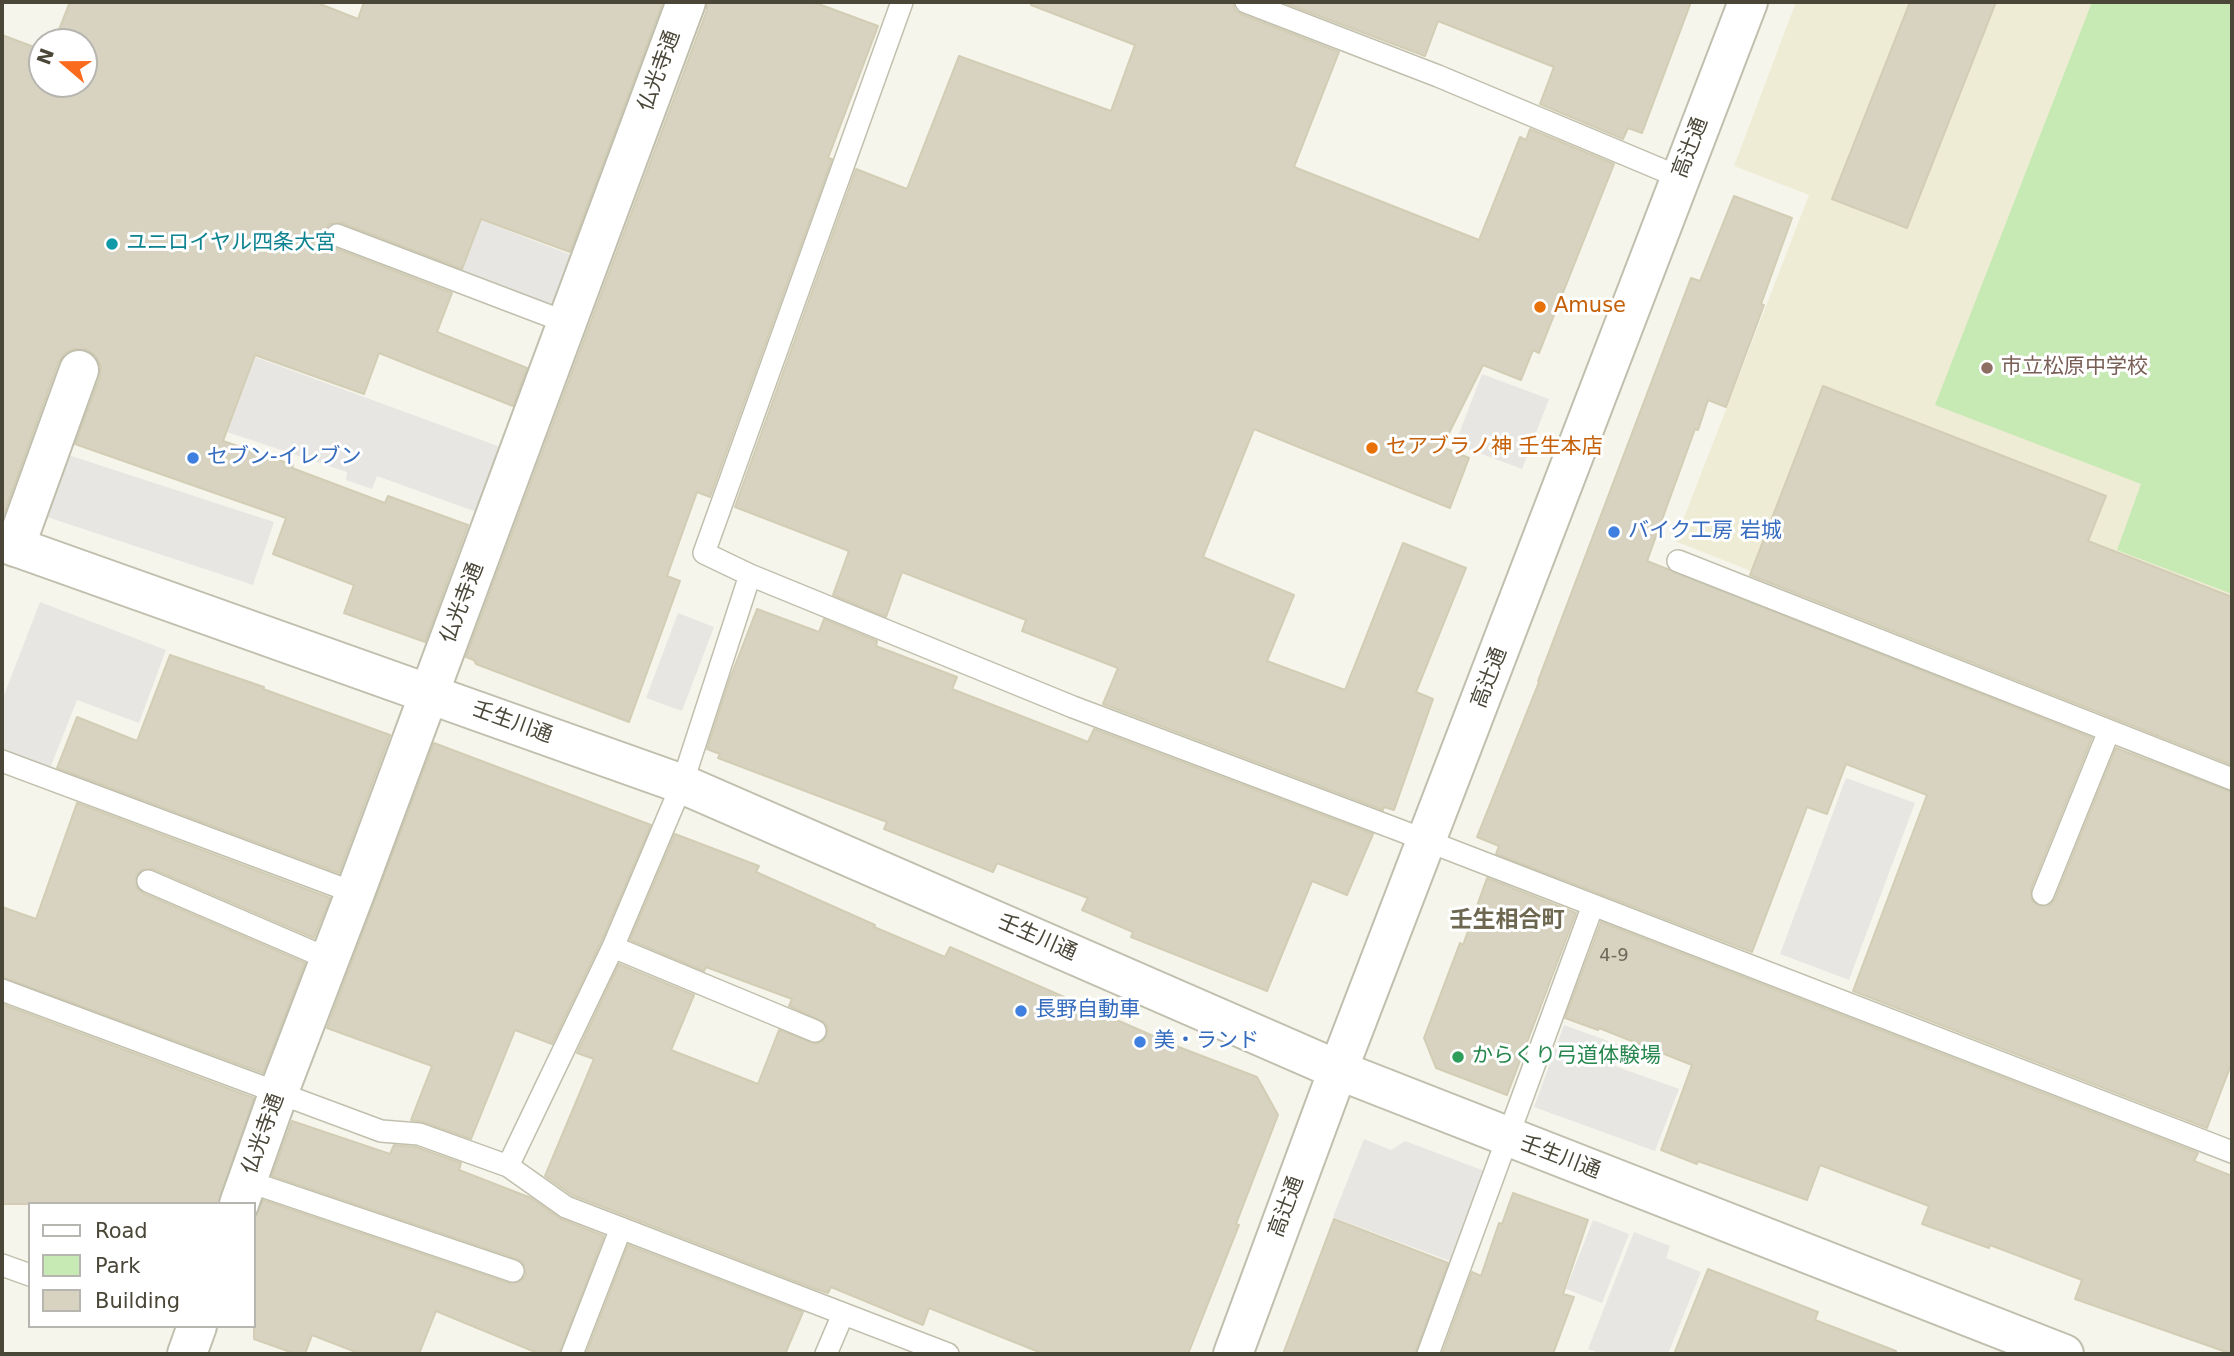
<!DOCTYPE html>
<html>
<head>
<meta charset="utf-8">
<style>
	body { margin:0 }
	#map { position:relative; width:2234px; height:1356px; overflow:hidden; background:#f6f5eb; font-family:"DejaVu Sans",sans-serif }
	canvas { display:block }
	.frame { position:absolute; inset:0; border:4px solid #4a4739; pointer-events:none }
	.legend { position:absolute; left:28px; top:1202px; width:228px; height:126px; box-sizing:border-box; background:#fff; border:2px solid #b7b5b0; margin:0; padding:9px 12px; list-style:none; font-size:21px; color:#4a4739 }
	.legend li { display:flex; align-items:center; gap:14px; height:35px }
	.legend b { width:35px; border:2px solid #b7b5b0 }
	.north { position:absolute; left:28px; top:28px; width:70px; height:70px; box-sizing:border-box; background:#fff; border:2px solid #b7b5b0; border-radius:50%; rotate:290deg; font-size:19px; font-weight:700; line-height:28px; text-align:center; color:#4a4739 }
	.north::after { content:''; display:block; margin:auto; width:24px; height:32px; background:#fa6b1d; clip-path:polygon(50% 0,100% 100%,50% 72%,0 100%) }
</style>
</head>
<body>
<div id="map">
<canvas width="2234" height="1356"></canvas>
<div class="frame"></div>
<ul class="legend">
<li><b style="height:9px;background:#fff"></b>Road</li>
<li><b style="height:19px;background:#c7e9b4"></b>Park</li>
<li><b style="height:19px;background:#d7d3c0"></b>Building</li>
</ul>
<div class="north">N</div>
</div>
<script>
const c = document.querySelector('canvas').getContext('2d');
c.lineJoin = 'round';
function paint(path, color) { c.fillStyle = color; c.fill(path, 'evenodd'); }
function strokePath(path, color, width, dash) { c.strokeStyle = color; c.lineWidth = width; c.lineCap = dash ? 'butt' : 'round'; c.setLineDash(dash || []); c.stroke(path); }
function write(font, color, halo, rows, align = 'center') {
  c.font = font + ' "DejaVu Sans","Noto Sans JP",sans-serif'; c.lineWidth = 6; c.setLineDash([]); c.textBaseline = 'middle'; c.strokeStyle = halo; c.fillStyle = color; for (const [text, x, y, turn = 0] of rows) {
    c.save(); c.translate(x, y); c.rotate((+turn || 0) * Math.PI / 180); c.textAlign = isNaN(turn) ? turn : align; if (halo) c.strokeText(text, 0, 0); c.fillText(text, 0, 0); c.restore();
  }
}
paint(new Path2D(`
	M 1796,2 L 2232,2 L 2232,761 L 1675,541 L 1809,195 L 1734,166 Z`), '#efecd5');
paint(new Path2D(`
	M 2092,2 L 2232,2 L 2232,594 L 2117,550 L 2141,484 L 1935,405 Z`), '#c7e9b4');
paint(new Path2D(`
	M 356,172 L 579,258 L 561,310 L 335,227 Z
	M 255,357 L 506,449 L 482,514 L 377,476 L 372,489 L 346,480 L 347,472 L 227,432 Z
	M 1482,374 L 1549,399 L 1522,469 L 1455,444 Z
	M 59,452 L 274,522 L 253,585 L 38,514 Z
	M 40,602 L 166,650 L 139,723 L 77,700 L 49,771 L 2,754 L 2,694 L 4,695 Z
	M 678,613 L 714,627 L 682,711 L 646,698 Z
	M 1846,778 L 1915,803 L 1849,980 L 1780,954 Z
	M 1564,1025 L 1622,1046 L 1615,1066 L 1679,1089 L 1655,1151 L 1534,1107 Z
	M 1364,1139 L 1391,1150 L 1405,1141 L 1490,1173 L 1455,1263 L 1333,1217 Z
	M 1593,1220 L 1629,1234 L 1602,1303 L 1566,1289 Z
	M 1634,1232 L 1670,1246 L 1666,1258 L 1701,1272 L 1668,1354 L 1602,1354 L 1588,1349 Z`), '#e7e6e2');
const building = new Path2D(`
	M 70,2 L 315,2 L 358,19 L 364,2 L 663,2 L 570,252 L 481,219 L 462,269 L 342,223 L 329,224 L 325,231 L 326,243 L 332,247 L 452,293 L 437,332 L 527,368 L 513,406 L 379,353 L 364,394 L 255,355 L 223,441 L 293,465 L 292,468 L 385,503 L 388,496 L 468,525 L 425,642 L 344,613 L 354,585 L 273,554 L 286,518 L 75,444 L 100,377 L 101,367 L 96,356 L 86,349 L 74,349 L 65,353 L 58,363 L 2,519 L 2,35 L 42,50 L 42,84 L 84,84 L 84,42 L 54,42 Z
	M 707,2 L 813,2 L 878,26 L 828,158 L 832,159 L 710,497 L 697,492 L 667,576 L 680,581 L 629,722 L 476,664 L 474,660 L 466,657 L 707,10 Z
	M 1032,2 L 1233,2 L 1235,10 L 1241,14 L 1339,52 L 1294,167 L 1479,240 L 1520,137 L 1526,140 L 1530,129 L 1614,164 L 1539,353 L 1533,350 L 1521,380 L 1483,365 L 1442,447 L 1469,458 L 1450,508 L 1254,429 L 1203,557 L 1294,595 L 1267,661 L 1345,690 L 1403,543 L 1466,568 L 1416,692 L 1433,699 L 1394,810 L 1384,807 L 1383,810 L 1103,704 L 1118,668 L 1022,631 L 1026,620 L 902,572 L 886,617 L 833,595 L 849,551 L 735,507 L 856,169 L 907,189 L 959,56 L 1111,111 L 1135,45 L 1031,5 Z
	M 1282,2 L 1691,2 L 1642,133 L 1628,128 L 1623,139 L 1540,104 L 1554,67 L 1438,21 L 1425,56 Z
	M 1910,2 L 1996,2 L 1907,228 L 1832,199 Z
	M 1734,196 L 1792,218 L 1761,304 L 1764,305 L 1726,407 L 1708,400 L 1698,430 L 1695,429 L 1647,561 L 2092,738 L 2031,889 L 2032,901 L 2039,906 L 2050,905 L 2055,899 L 2116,748 L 2232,792 L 2232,1062 L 2207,1128 L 1853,991 L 1927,795 L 1846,764 L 1827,814 L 1807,807 L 1752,952 L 1496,854 L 1499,846 L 1477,837 L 1539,682 L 1538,681 L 1691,278 L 1700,281 Z
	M 1823,386 L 2106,496 L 2088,541 L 2232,597 L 2232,765 L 1750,575 Z
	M 757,609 L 819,632 L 824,619 L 877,641 L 876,646 L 957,677 L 952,689 L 1088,742 L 1094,729 L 1373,834 L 1347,895 L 1312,881 L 1267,991 L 1131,937 L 1133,932 L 1082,910 L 1088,898 L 997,863 L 993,872 L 884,829 L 887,822 L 718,758 L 720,754 L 707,749 L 729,681 Z
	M 170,655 L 264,687 L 263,689 L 390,735 L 339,873 L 57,768 L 77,717 L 137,741 Z
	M 434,743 L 651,825 L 601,942 L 552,1044 L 515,1030 L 471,1139 L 423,1122 L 411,1120 L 432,1066 L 327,1028 Z
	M 77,803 L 330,898 L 314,938 L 153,869 L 141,870 L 136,876 L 137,888 L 143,893 L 305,963 L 263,1073 L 2,977 L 2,907 L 36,919 Z
	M 675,834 L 759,866 L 756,872 L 875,925 L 874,927 L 945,957 L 950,947 L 1176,1046 L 1257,1077 L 1278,1115 L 1236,1224 L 1239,1225 L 1188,1354 L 1044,1354 L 929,1308 L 923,1325 L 831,1287 L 828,1293 L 813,1288 L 572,1195 L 545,1176 L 594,1059 L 577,1053 L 619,964 L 694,995 L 671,1050 L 758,1084 L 779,1030 L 816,1044 L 823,1041 L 827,1035 L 828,1029 L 825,1023 L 789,1006 L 792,999 L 706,967 L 704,971 L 630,940 Z
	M 1487,878 L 1576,913 L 1507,1095 L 1436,1068 L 1424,1038 L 1460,943 L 1463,945 Z
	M 1601,922 L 2198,1153 L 2194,1161 L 2232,1176 L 2232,1354 L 2075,1299 L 2082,1280 L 1990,1245 L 1989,1248 L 1922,1224 L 1929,1206 L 1820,1165 L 1807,1200 L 1698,1161 L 1697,1164 L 1661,1150 L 1692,1065 L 1599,1028 L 1598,1030 L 1565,1018 Z
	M 2,1004 L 254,1098 L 218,1204 L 2,1204 Z
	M 292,1121 L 390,1154 L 394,1145 L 416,1147 L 461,1163 L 459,1170 L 531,1198 L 561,1219 L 604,1236 L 559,1354 L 540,1354 L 436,1311 L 419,1354 L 361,1354 L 312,1335 L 305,1354 L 296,1354 L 254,1339 L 254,1220 L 263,1200 L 509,1283 L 521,1281 L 526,1275 L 523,1263 L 517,1259 L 272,1176 Z
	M 1513,1193 L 1588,1220 L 1563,1294 L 1574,1297 L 1553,1354 L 1442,1354 L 1472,1272 L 1481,1276 L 1499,1223 L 1502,1224 Z
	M 1334,1219 L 1448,1263 L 1415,1354 L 1283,1354 Z
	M 628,1245 L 803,1312 L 785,1354 L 586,1354 Z
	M 1708,1269 L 1818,1312 L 1815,1320 L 1896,1351 L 1895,1354 L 1674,1354 Z`);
paint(building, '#d7d3c0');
strokePath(building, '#d2cdb4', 2);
const service = new Path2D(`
	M 1246,2 L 1438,76 L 1679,177
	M 337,235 L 568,323
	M 1678,561 L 2232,779
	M 750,575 L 1073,707 L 1399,830 L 2232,1152
	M 2,761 L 355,893
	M 148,881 L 329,959
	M 2043,894 L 2109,731
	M 613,947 L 815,1031
	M 2,990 L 381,1131 L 419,1134 L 508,1166 L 566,1207 L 948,1354
	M 508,1166 L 613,947 L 682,784 L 750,575 L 704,553 L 902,2
	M 247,1181 L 513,1271
	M 2,1265 L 30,1275
	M 572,1354 L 621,1228
	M 826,1354 L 843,1314
	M 1428,1354 L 1593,905`);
const minor = new Path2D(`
	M 15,547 L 79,370
	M 239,1204 L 278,1094 L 355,893 L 686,2
	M 187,1354 L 197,1326`);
const tertiary = new Path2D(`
	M 2,542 L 682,784 L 1338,1070 L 2064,1354
	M 1233,1354 L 1338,1070 L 1748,2`);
strokePath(service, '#c1bfad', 24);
strokePath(minor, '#c1bfad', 42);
strokePath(tertiary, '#c1bfad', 42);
strokePath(service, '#fff', 21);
strokePath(minor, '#fff', 38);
strokePath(tertiary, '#fff', 38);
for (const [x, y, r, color] of [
	[112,244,7,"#0f9aa8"],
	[1540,307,7,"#e8710a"],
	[1987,368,7,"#8d6e63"],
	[1372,448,7,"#e8710a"],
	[193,458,7,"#3f7fe0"],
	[1614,532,7,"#3f7fe0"],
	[1021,1011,7,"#3f7fe0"],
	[1140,1042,7,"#3f7fe0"],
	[1458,1057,7,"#2e9e5b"]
]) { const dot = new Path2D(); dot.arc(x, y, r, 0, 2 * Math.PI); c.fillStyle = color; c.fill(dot); strokePath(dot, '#fff', 2.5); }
write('18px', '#6d6a5b', null, [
	["4-9",1614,956]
]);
write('21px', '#4a4739', '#fff', [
	["仏光寺通",660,71,-70],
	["高辻通",1691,148,-69],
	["仏光寺通",463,603,-69],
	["高辻通",1490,678,-69],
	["壬生川通",512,723,20],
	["壬生川通",1037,938,24],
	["仏光寺通",264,1134,-70],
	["壬生川通",1560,1158,21],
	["高辻通",1287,1207,-70]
]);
write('21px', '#0d838f', '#fff', [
	["ユニロイヤル四条大宮",126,244]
], 'left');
write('21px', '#c56008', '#fff', [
	["Amuse",1554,307],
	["セアブラノ神 壬生本店",1386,448]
], 'left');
write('21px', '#785e54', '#fff', [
	["市立松原中学校",2001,368]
], 'left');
write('21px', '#366cbe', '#fff', [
	["セブン-イレブン",207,458],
	["バイク工房 岩城",1628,532],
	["長野自動車",1035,1011],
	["美・ランド",1154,1042]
], 'left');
write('21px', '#27864d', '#fff', [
	["からくり弓道体験場",1472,1057]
], 'left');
write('bold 23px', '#6d6750', '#fff', [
	["壬生相合町",1507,921]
]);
</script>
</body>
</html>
